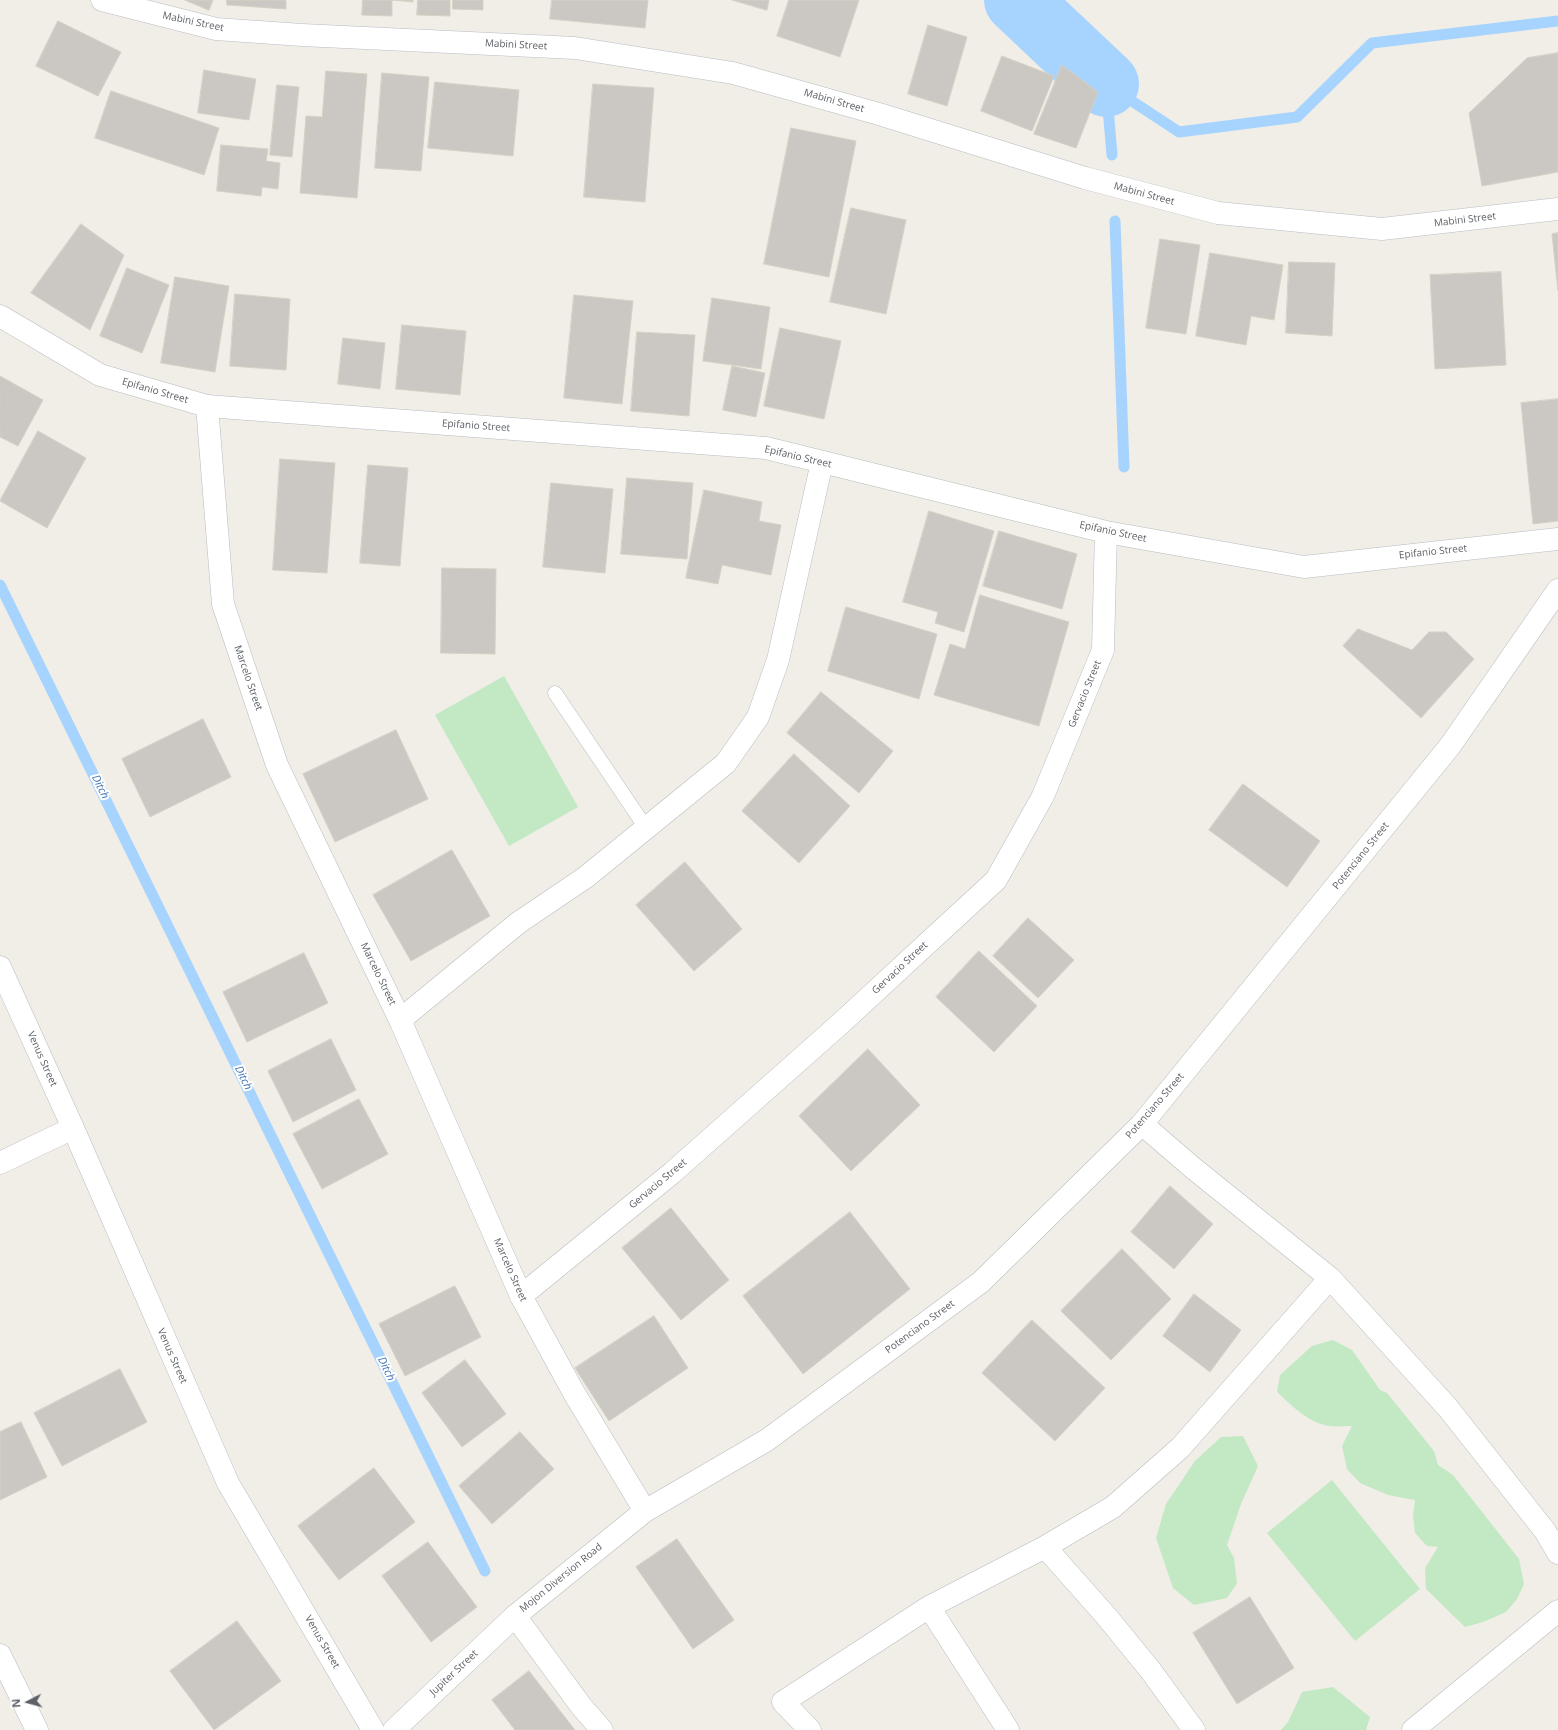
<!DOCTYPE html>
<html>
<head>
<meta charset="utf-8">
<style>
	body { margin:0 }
	#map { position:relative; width:1558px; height:1730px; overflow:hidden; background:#f0eee6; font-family:"Open Sans",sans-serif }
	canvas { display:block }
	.north { position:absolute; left:8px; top:1682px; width:40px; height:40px; -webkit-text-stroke:3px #fff; paint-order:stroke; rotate:264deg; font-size:11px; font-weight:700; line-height:16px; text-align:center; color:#5d6167 }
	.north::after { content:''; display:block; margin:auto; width:14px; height:18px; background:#5d6167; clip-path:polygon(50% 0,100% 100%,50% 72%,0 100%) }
</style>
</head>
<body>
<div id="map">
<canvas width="1558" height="1730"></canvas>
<div class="north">N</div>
</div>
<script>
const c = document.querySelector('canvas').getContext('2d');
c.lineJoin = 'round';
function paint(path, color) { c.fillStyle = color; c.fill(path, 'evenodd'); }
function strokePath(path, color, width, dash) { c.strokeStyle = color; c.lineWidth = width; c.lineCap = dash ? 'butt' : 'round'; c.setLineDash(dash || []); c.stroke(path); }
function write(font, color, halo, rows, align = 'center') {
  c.font = font + ' "Open Sans",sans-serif'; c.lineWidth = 4; c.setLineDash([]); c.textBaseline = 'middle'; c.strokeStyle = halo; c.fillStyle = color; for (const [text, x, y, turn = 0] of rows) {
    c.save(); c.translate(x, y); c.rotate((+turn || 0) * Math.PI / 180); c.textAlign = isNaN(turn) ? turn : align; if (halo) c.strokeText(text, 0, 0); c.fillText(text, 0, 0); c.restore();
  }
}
paint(new Path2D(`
	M 504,676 L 578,807 L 509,846 L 435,715 Z
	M 1333,1340 L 1352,1350 L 1380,1390 L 1387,1393 L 1434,1451 L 1438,1465 L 1453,1475 L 1519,1559 L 1524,1584 L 1517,1599 L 1506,1612 L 1483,1622 L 1465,1627 L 1426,1589 L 1425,1568 L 1438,1547 L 1427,1546 L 1415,1533 L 1413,1515 L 1415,1500 L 1388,1495 L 1360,1483 L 1347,1469 L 1342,1446 L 1352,1426 C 1345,1426 1337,1427 1330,1426 C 1310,1424 1291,1405 1277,1392 L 1280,1375 L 1312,1346 Z
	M 1243,1436 L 1258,1466 L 1241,1504 L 1227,1545 L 1234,1558 L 1237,1583 L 1227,1598 L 1194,1605 L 1173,1588 L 1156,1538 L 1166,1504 L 1195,1461 L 1221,1437 Z
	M 1332,1480 L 1420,1589 L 1355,1641 L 1267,1533 Z
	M 1333,1687 L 1370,1717 L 1366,1730 L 1281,1730 L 1288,1722 L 1302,1692 Z`), '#c2e8c4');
strokePath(new Path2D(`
	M 1106,84 L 1179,132 L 1297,117 L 1372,43 L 1558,21
	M 1106,84 L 1112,155
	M 1115,221 L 1124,467
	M 0,585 L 485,1571`), '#a7d4ff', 11);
strokePath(new Path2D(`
	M 1017,0 L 1106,84`), '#a7d4ff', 66);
const building = new Path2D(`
	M 185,0 L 213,0 L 209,10 Z
	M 227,0 L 286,0 L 286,9 L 227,5 Z
	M 363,0 L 413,0 L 413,2 L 392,0 L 392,16 L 362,15 Z
	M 418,0 L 450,0 L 450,16 L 417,15 Z
	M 453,0 L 483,0 L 483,10 L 453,9 Z
	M 552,0 L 648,0 L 645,28 L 550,19 Z
	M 732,0 L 769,0 L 767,10 Z
	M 789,0 L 859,0 L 840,57 L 777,36 Z
	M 58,21 L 121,52 L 98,96 L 36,66 Z
	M 928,25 L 967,37 L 947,106 L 908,94 Z
	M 1558,53 L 1558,172 L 1482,186 L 1469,113 L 1527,58 Z
	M 1002,56 L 1054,76 L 1032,131 L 981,111 Z
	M 1062,65 L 1098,92 L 1076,148 L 1034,134 Z
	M 204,70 L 256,79 L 249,120 L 198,113 Z
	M 326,71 L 367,74 L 357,198 L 300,193 L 306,116 L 322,117 Z
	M 382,73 L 429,77 L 421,171 L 375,168 Z
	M 435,82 L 519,90 L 513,156 L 428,148 Z
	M 593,84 L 654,88 L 645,202 L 584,197 Z
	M 277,85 L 299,87 L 292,157 L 270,155 Z
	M 111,91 L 219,128 L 204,175 L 95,138 Z
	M 791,128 L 856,141 L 829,277 L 764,264 Z
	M 221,145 L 268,149 L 266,161 L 280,163 L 278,189 L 262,187 L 261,196 L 217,191 Z
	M 851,208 L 906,220 L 886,314 L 830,302 Z
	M 81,224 L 124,255 L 90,330 L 31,293 Z
	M 1558,233 L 1558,291 L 1552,234 Z
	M 1160,239 L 1200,245 L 1186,334 L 1146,328 Z
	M 1210,253 L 1283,265 L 1274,320 L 1251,316 L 1246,345 L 1196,336 Z
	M 1289,262 L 1335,263 L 1332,336 L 1286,333 Z
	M 127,268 L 169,285 L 142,353 L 100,336 Z
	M 1501,272 L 1506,365 L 1435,369 L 1430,275 Z
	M 175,277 L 229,286 L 215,372 L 161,363 Z
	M 235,294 L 290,299 L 286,370 L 230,366 Z
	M 574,295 L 633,301 L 622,404 L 564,398 Z
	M 712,298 L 770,307 L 761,369 L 703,361 Z
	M 402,325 L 466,331 L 460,395 L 396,389 Z
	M 780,328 L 841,341 L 824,419 L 764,406 Z
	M 637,332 L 695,335 L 689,416 L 631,411 Z
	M 343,338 L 385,343 L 380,389 L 338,384 Z
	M 732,366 L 765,373 L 756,417 L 723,410 Z
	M 0,376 L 43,400 L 18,446 L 0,437 Z
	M 1558,399 L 1558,521 L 1533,524 L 1521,403 Z
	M 38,431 L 86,458 L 47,528 L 0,501 Z
	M 280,459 L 335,463 L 327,573 L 273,570 Z
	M 368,465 L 408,468 L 400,566 L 360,563 Z
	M 627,478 L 693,483 L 687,559 L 621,554 Z
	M 551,483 L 613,489 L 605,573 L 543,567 Z
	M 704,490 L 762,502 L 759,521 L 781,525 L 771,575 L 722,565 L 718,584 L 686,578 Z
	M 929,511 L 994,531 L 964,632 L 935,623 L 938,612 L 903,602 Z
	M 999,531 L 1077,554 L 1062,609 L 983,586 Z
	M 442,568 L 496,569 L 495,654 L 441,653 Z
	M 980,595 L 1069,622 L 1039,726 L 934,695 L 950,644 L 965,649 Z
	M 846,607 L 937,634 L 919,699 L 828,671 Z
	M 1358,629 L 1412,650 L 1429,632 L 1446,632 L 1474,659 L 1421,718 L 1343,646 Z
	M 821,692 L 893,751 L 859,793 L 787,733 Z
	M 203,719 L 231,777 L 150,817 L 122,759 Z
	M 396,730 L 428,799 L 335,842 L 303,774 Z
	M 794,754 L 850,806 L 799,863 L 742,811 Z
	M 1243,784 L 1320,841 L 1287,887 L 1209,830 Z
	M 452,850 L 490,916 L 411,961 L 373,895 Z
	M 685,862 L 742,929 L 694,971 L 636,905 Z
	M 1028,918 L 1074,960 L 1038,998 L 993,956 Z
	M 979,951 L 1037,1006 L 994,1052 L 936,997 Z
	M 304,953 L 328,1003 L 247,1042 L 223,992 Z
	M 331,1039 L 356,1090 L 293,1122 L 268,1071 Z
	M 868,1049 L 920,1105 L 851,1171 L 799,1116 Z
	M 359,1099 L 388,1154 L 322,1189 L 293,1134 Z
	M 1170,1186 L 1213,1224 L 1174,1269 L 1131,1232 Z
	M 671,1208 L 729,1280 L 681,1320 L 622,1248 Z
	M 850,1212 L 910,1289 L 803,1374 L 743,1296 Z
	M 1122,1249 L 1171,1299 L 1111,1360 L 1061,1311 Z
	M 455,1286 L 481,1337 L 405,1376 L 379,1324 Z
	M 1194,1294 L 1241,1330 L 1210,1372 L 1163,1336 Z
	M 654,1316 L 688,1368 L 609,1421 L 575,1368 Z
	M 1032,1320 L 1105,1388 L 1055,1441 L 982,1373 Z
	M 465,1360 L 506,1414 L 462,1447 L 422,1393 Z
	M 120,1369 L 147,1422 L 62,1466 L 34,1413 Z
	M 21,1422 L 47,1477 L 0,1500 L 0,1432 Z
	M 520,1432 L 554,1469 L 492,1524 L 459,1486 Z
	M 374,1468 L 415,1522 L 339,1580 L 298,1526 Z
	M 677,1539 L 734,1620 L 693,1649 L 636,1567 Z
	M 428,1542 L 477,1607 L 431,1642 L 382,1576 Z
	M 1250,1597 L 1294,1668 L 1237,1704 L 1193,1633 Z
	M 237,1621 L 281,1681 L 214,1730 L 170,1671 Z
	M 529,1671 L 575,1730 L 515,1730 L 492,1700 Z`);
paint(building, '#cbc8c3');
strokePath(building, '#d5d1c4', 1);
const service = new Path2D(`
	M 555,693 L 646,828`);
const minor = new Path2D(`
	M 207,406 L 766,448 L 1106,532 L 1304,567 L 1558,539
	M 0,967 L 73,1128 L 228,1483 L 373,1730
	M 400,1020 L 518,923 L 586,877 L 726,763 L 758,717 L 778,660 L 822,462
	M 1142,1124 L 1193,1168 L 1330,1278 L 1448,1408 L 1545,1531 L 1558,1553
	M 0,1163 L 73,1128
	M 521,1296 L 672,1173 L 840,1024 L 996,880 L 1043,796 L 1103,650 L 1106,532
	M 1045,1547 L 1107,1617 L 1151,1671 L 1194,1730
	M 929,1607 L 1008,1730
	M 0,1655 L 37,1730
	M 394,1730 L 515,1616
	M 810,1730 L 783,1702 L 929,1607 L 1045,1547 L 1113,1507 L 1180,1448 L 1330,1278
	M 1413,1730 L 1558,1611`);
const tertiary = new Path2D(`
	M 0,316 L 100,375 L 207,406 L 223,604 L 277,765 L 400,1020 L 521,1296 L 574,1393 L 645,1511
	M 602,1730 L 581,1706 L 515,1616 L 645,1511 L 767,1440 L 981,1282 L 1142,1124 L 1450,746 L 1558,590`);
const secondary = new Path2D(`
	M 102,0 L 216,29 L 302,35 L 575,48 L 733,73 L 879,114 L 1085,178 L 1218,213 L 1382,229 L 1558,209`);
strokePath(service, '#b8bbc0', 15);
strokePath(minor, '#b8bbc0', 23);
strokePath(tertiary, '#b8bbc0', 23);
strokePath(secondary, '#b9bcc2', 23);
strokePath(service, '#fff', 14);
strokePath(minor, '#fff', 22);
strokePath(tertiary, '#fff', 22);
strokePath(secondary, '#fff', 22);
write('10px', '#5d6167', '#fff', [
	["Mabini Street",193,22,12],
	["Mabini Street",516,45,3],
	["Mabini Street",834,101,16],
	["Mabini Street",1144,194,15],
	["Mabini Street",1465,220,-7],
	["Epifanio Street",155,391,16],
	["Epifanio Street",476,426,4],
	["Epifanio Street",798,457,13],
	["Epifanio Street",1113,532,12],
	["Epifanio Street",1433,552,-6],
	["Marcelo Street",248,678,71],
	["Gervacio Street",1085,694,-68],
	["Potenciano Street",1361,856,-51],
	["Gervacio Street",900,968,-43],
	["Marcelo Street",378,974,64],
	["Venus Street",42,1059,66],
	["Potenciano Street",1155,1106,-49],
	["Gervacio Street",658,1184,-40],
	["Marcelo Street",510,1270,66],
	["Potenciano Street",920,1327,-36],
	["Venus Street",172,1356,66],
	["Mojon Diversion Road",561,1578,-39],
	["Venus Street",322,1642,60],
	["Jupiter Street",454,1673,-43]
]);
write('italic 11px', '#4073b5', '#fff', [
	["Ditch",100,787,64],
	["Ditch",243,1078,64],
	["Ditch",386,1369,64]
]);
</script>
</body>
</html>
